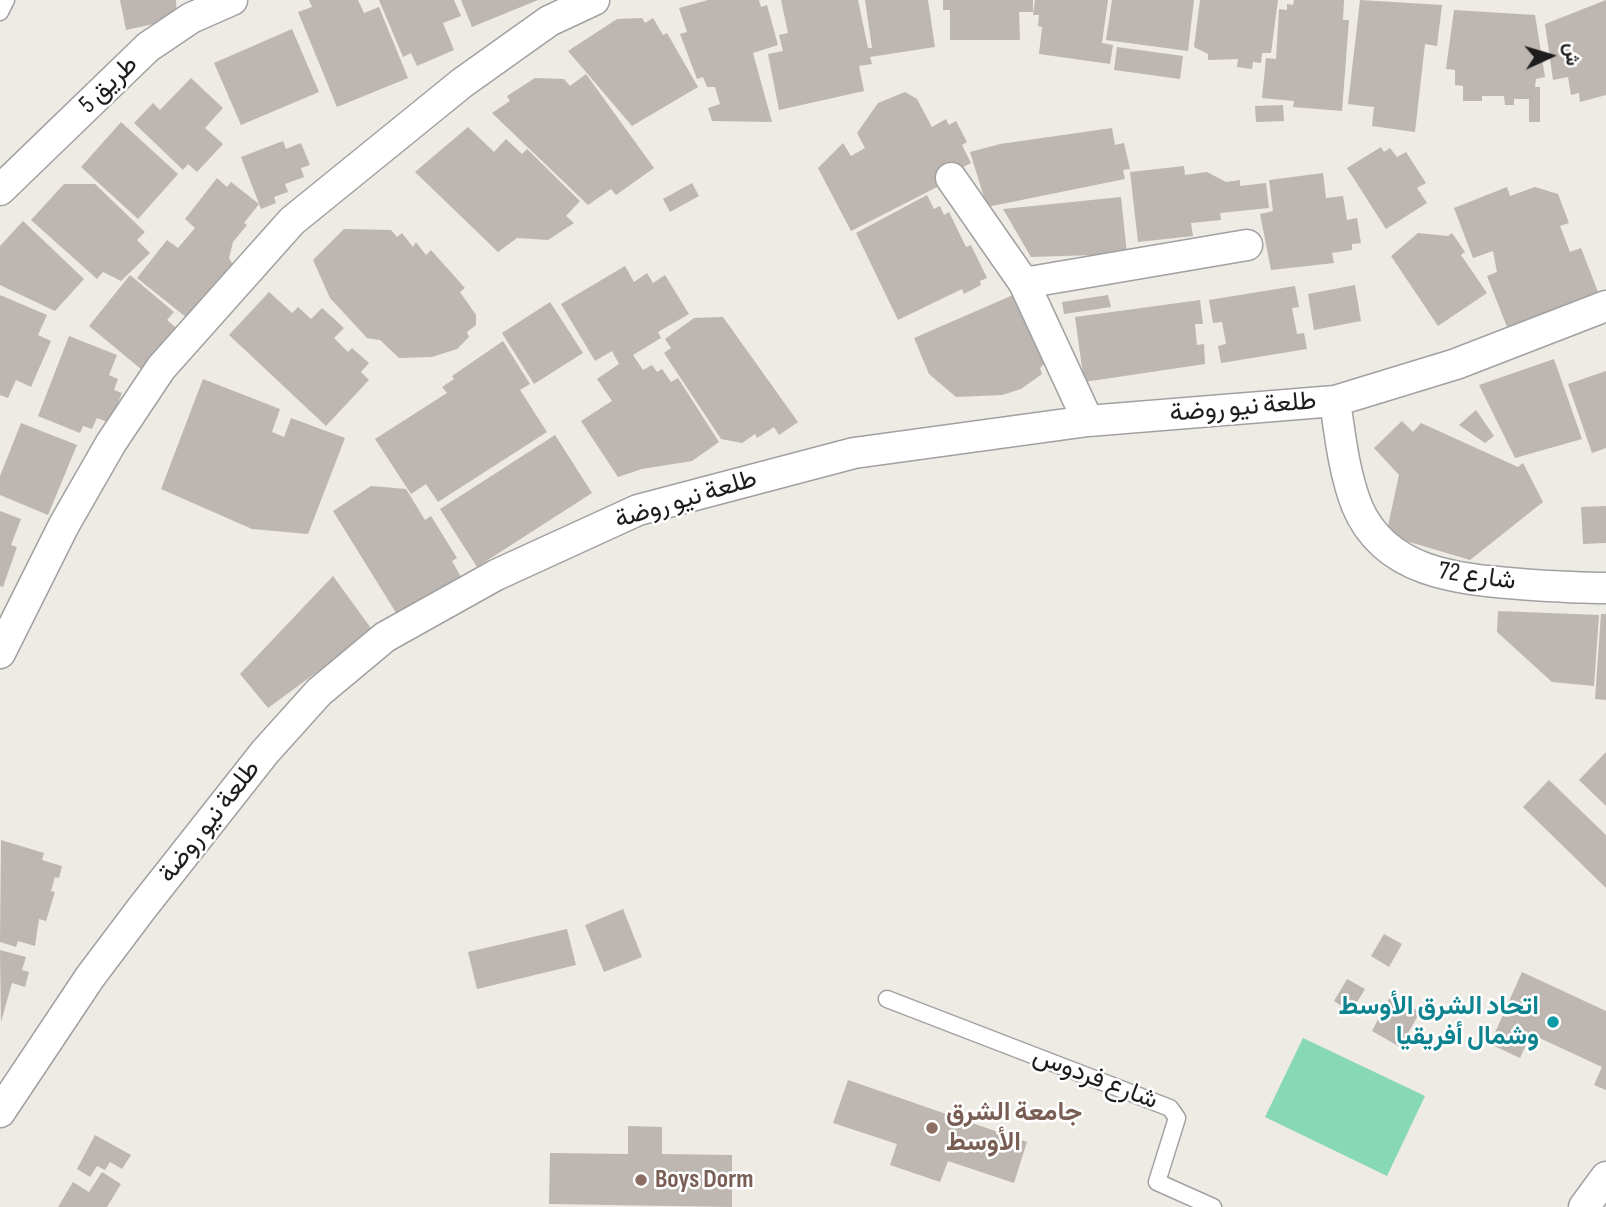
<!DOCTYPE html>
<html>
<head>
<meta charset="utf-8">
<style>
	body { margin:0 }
	#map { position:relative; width:1606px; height:1207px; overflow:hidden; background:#eeeae4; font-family:"Sofia Sans Condensed",Vazirmatn,sans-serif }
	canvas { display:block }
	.north { position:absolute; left:1515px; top:21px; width:70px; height:70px; -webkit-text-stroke:5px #fff; paint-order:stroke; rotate:86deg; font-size:19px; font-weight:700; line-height:28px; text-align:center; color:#1d1d1d }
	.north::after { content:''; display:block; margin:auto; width:24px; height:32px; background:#1d1d1d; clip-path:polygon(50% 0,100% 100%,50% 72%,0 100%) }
</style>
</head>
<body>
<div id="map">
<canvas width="1606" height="1207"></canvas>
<div class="north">ش</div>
</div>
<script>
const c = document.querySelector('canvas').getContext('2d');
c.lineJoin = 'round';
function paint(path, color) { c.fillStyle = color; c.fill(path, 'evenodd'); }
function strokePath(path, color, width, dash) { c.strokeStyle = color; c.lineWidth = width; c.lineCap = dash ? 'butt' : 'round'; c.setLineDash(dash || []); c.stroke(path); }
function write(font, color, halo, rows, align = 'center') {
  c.font = font + ' "Sofia Sans Condensed",Vazirmatn,sans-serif'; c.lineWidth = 5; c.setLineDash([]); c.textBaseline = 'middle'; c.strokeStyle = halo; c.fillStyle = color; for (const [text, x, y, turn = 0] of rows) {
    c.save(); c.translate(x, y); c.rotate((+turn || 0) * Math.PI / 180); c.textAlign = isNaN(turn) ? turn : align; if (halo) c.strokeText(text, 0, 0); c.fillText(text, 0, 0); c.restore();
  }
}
paint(new Path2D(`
	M 1303,1038 L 1425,1096 L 1387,1176 L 1265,1117 Z`), '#87d8b7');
paint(new Path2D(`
	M 120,0 L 176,0 L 177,19 L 126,30 Z
	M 309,0 L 358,0 L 364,13 L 379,7 L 408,78 L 337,107 L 298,12 L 312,7 Z
	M 379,0 L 454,0 L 461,16 L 443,23 L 454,50 L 417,66 L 411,53 L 403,57 Z
	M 461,0 L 538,0 L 472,27 Z
	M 708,0 L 759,0 L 761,7 L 767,5 L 778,45 L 753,53 L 772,122 L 712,121 L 708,108 L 720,104 L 715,87 L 707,87 L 703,77 L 697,79 L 680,34 L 687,32 L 679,8 Z
	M 781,0 L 858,0 L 868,48 L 872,48 L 865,0 L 928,0 L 935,47 L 870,57 L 872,64 L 859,66 L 864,91 L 779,110 L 768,54 L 783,51 L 779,35 L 788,33 Z
	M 943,0 L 1033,0 L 1033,12 L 1019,12 L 1020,40 L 950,40 L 950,10 L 943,10 Z
	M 1035,0 L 1108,0 L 1102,43 L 1113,45 L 1110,64 L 1039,54 L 1042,27 L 1038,26 L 1039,15 L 1033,15 Z
	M 1112,0 L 1194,0 L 1188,51 L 1106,40 Z
	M 1200,0 L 1278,0 L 1271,53 L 1262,53 L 1261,63 L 1253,62 L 1252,69 L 1237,67 L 1238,59 L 1208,60 L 1208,54 L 1194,47 Z
	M 1294,0 L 1344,0 L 1343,20 L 1349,20 L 1342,111 L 1293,107 L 1294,101 L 1262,98 L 1266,58 L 1276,59 L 1279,9 L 1287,10 L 1287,4 L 1293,5 Z
	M 1360,0 L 1442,5 L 1437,46 L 1425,44 L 1415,132 L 1372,126 L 1374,107 L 1348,104 Z
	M 1606,0 L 1606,95 L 1580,102 L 1579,93 L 1571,95 L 1568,77 L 1553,80 L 1545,24 Z
	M 1454,10 L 1535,15 L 1545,77 L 1536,79 L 1535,87 L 1540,87 L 1540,122 L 1529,122 L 1529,99 L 1514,99 L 1514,105 L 1505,105 L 1504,96 L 1482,96 L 1482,101 L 1463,101 L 1463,86 L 1455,85 L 1455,70 L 1446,69 Z
	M 642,18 L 645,23 L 653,18 L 663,35 L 667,33 L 698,87 L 632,126 L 568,51 L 617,19 Z
	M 292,29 L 319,92 L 241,125 L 214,63 Z
	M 1117,47 L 1183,56 L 1180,79 L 1114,70 Z
	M 586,74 L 654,168 L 616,195 L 611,189 L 588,205 L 492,113 L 510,101 L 507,96 L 535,78 L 564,79 L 570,86 Z
	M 191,78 L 223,108 L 205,128 L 223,144 L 197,172 L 188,164 L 183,170 L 134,123 L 153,103 L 160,110 Z
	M 905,92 L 917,99 L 932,127 L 946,119 L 949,125 L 956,121 L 967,142 L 962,145 L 971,163 L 940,179 L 943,184 L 851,231 L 818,168 L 843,143 L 851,156 L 865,148 L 857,133 L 878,103 Z
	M 1283,105 L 1284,121 L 1256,122 L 1255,106 Z
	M 121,122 L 178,174 L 138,219 L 81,167 Z
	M 468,127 L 494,152 L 506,139 L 522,154 L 527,149 L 580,201 L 566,216 L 574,223 L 548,240 L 517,238 L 498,252 L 415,172 Z
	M 1112,128 L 1115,145 L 1124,143 L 1130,169 L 1123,170 L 1125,179 L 987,207 L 970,152 L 1000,144 Z
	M 283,141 L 286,149 L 301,143 L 310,165 L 301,168 L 304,177 L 285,184 L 288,192 L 274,197 L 276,203 L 261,209 L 241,157 Z
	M 1381,147 L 1384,152 L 1390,148 L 1397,157 L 1406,152 L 1426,183 L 1417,188 L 1427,203 L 1386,229 L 1347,168 Z
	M 1184,166 L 1185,175 L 1207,172 L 1226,182 L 1240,180 L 1240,186 L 1266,183 L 1269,208 L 1220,213 L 1221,220 L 1191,223 L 1193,236 L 1138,242 L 1130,172 Z
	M 1323,173 L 1326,198 L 1343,196 L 1347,220 L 1357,218 L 1361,243 L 1352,244 L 1352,250 L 1332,253 L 1334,263 L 1271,270 L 1260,214 L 1273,211 L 1269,180 Z
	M 217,178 L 227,187 L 231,182 L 259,204 L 244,223 L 247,225 L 233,242 L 229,258 L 236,270 L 187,318 L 137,278 L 167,240 L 178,248 L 195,228 L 185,219 Z
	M 692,183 L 699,196 L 670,212 L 663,199 Z
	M 64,184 L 95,184 L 145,232 L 137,240 L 150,253 L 121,281 L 103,272 L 97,279 L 31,220 Z
	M 1507,187 L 1510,196 L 1535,187 L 1558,194 L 1569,223 L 1560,226 L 1570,252 L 1581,248 L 1598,292 L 1507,327 L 1487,276 L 1497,272 L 1493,251 L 1473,258 L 1454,208 Z
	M 927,195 L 934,209 L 940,206 L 944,215 L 949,212 L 966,247 L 971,245 L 987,278 L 980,281 L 981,285 L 964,294 L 962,289 L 898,320 L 856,233 Z
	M 1121,197 L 1127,254 L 1031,257 L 1003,209 Z
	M 23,221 L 84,279 L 55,311 L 0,285 L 0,246 Z
	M 344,229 L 391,230 L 397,237 L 402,233 L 413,247 L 416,242 L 426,255 L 431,250 L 465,288 L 460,292 L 476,315 L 476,325 L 467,332 L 469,337 L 457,349 L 432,357 L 399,358 L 380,340 L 367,338 L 330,298 L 313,260 Z
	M 1418,233 L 1448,236 L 1452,233 L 1465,252 L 1461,255 L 1487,293 L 1438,326 L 1391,256 Z
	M 625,266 L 634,282 L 647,273 L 653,283 L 665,275 L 689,314 L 658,332 L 661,338 L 633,355 L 643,370 L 652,365 L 657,372 L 662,369 L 671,382 L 678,378 L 719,442 L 692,461 L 642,469 L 618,477 L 581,421 L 612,401 L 597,379 L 619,364 L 612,351 L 595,361 L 561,304 Z
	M 130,275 L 174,312 L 167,320 L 181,332 L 147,374 L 89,326 Z
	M 1355,285 L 1361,321 L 1314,330 L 1308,294 Z
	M 1295,286 L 1299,307 L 1292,308 L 1297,334 L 1304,333 L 1307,349 L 1221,363 L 1218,346 L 1226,344 L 1222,322 L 1213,323 L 1209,300 Z
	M 269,292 L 292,313 L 298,307 L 311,319 L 322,308 L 344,328 L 334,338 L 348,352 L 352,348 L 369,363 L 361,372 L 369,380 L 326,426 L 229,335 Z
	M 1020,292 L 1049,359 L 1040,368 L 1042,374 L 1021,389 L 1002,395 L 956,397 L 929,374 L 914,338 Z
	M 0,295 L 47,315 L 38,335 L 51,341 L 31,387 L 16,380 L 8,398 L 0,395 Z
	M 1108,295 L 1111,307 L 1064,314 L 1062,302 Z
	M 1200,300 L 1203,324 L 1195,324 L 1197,345 L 1204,344 L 1205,364 L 1084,382 L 1075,317 Z
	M 550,302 L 583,353 L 534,384 L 502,333 Z
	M 723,317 L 798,422 L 779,435 L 774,427 L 757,438 L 755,434 L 742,443 L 721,439 L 664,353 L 671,348 L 665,339 L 694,318 Z
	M 69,336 L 117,355 L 109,375 L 118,379 L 114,390 L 122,393 L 110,423 L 97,418 L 92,429 L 83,426 L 80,433 L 38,416 Z
	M 503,341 L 530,384 L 520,390 L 547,432 L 438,502 L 426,484 L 411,494 L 375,439 L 447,393 L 442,387 L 454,379 L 452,376 Z
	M 1554,359 L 1582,439 L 1515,458 L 1479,385 Z
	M 1606,371 L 1606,448 L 1592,453 L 1568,384 Z
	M 203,379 L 280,409 L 272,432 L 284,437 L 291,418 L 345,438 L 308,534 L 252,529 L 161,489 Z
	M 1476,410 L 1494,436 L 1485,443 L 1459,425 Z
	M 1402,421 L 1413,432 L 1421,423 L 1518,467 L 1523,463 L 1543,502 L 1470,560 L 1386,535 L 1399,475 L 1374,448 Z
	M 21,423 L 77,445 L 48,515 L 0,495 L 0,476 Z
	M 555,435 L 592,493 L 477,567 L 440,509 Z
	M 371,486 L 406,489 L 425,520 L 431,516 L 457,558 L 452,561 L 461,577 L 398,616 L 333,511 Z
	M 1606,506 L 1606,543 L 1583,544 L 1581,507 Z
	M 0,511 L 21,519 L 11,545 L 17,547 L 3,587 L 0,586 Z
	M 333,576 L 373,631 L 268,708 L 240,674 Z
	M 1498,611 L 1599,615 L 1594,686 L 1552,682 L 1497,632 Z
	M 1601,614 L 1606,614 L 1606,700 L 1595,699 Z
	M 1606,752 L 1606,806 L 1579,780 Z
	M 1549,780 L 1606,835 L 1606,888 L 1523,807 Z
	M 1,840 L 44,853 L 42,860 L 62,866 L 59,878 L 55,877 L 51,891 L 55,892 L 46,921 L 39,919 L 35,946 L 18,941 L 16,947 L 0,942 Z
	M 623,909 L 642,957 L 604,972 L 585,925 Z
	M 567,929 L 576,965 L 477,989 L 468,952 Z
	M 1384,934 L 1402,944 L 1389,967 L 1371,956 Z
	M 0,950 L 26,957 L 22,970 L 29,972 L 25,987 L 12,983 L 1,1022 Z
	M 1522,972 L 1606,1011 L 1606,1090 L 1594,1085 L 1602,1067 L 1531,1034 L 1520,1058 L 1490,1044 Z
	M 1347,979 L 1365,989 L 1351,1012 L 1334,1001 Z
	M 1391,995 L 1420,1012 L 1400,1047 L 1372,1031 Z
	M 848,1080 L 1027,1142 L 1014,1183 L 948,1161 L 940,1182 L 890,1165 L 897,1144 L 833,1123 Z
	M 628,1126 L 662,1127 L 662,1154 L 732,1155 L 732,1207 L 549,1204 L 550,1153 L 628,1154 Z
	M 95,1135 L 131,1155 L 122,1169 L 110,1162 L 105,1170 L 97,1166 L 90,1177 L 77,1169 Z
	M 102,1172 L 121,1184 L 107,1207 L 58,1207 L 73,1182 L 89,1192 Z`), '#beb6b1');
const service = new Path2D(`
	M 0,12 L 6,0
	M 887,999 L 1170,1108 L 1177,1118 L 1157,1182 L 1213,1207`);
const minor = new Path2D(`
	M 951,178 L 1024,283 L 1088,421
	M 0,190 L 148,47 L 191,18 L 232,0
	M 1024,283 L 1247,245
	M 1335,401 C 1340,435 1344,473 1357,506 C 1385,573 1457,579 1520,584 C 1549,586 1577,588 1606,588
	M 0,653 L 64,525 L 111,443 L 161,368 L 292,221 L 462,83 L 549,21 L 594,0
	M 0,1112 L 90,977 L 142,908 L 265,752 L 319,692 L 385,637 L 496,575 L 638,510 L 854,453 L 1088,421 L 1335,401 L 1456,364 L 1606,306
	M 1584,1207 L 1606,1177`);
strokePath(service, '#a1a1a1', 19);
strokePath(minor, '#a1a1a1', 33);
strokePath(service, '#fff', 16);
strokePath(minor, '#fff', 30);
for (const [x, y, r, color] of [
	[1553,1022,7,"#0f9aa8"],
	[932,1128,7,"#8d6e63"],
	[641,1180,7,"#8d6e63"]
]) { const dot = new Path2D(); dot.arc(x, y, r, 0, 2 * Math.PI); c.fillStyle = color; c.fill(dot); strokePath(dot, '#fff', 2.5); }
write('26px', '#1d1d1d', '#fff', [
	["طريق 5",109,85,-44],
	["طلعة نيو روضة",1243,408,-5],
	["طلعة نيو روضة",686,500,-17],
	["شارع 72",1477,577,8],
	["طلعة نيو روضة",210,822,-52],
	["شارع فردوس",1095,1079,21]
]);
write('bold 26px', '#0d838f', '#fff', [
	["اتحاد الشرق الأوسط",1539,1007],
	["وشمال أفريقيا",1539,1037]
], 'right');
write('bold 26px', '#785e54', '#fff', [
	["جامعة الشرق",946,1113],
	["الأوسط",946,1143],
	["Boys Dorm",655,1180]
], 'left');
</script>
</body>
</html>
